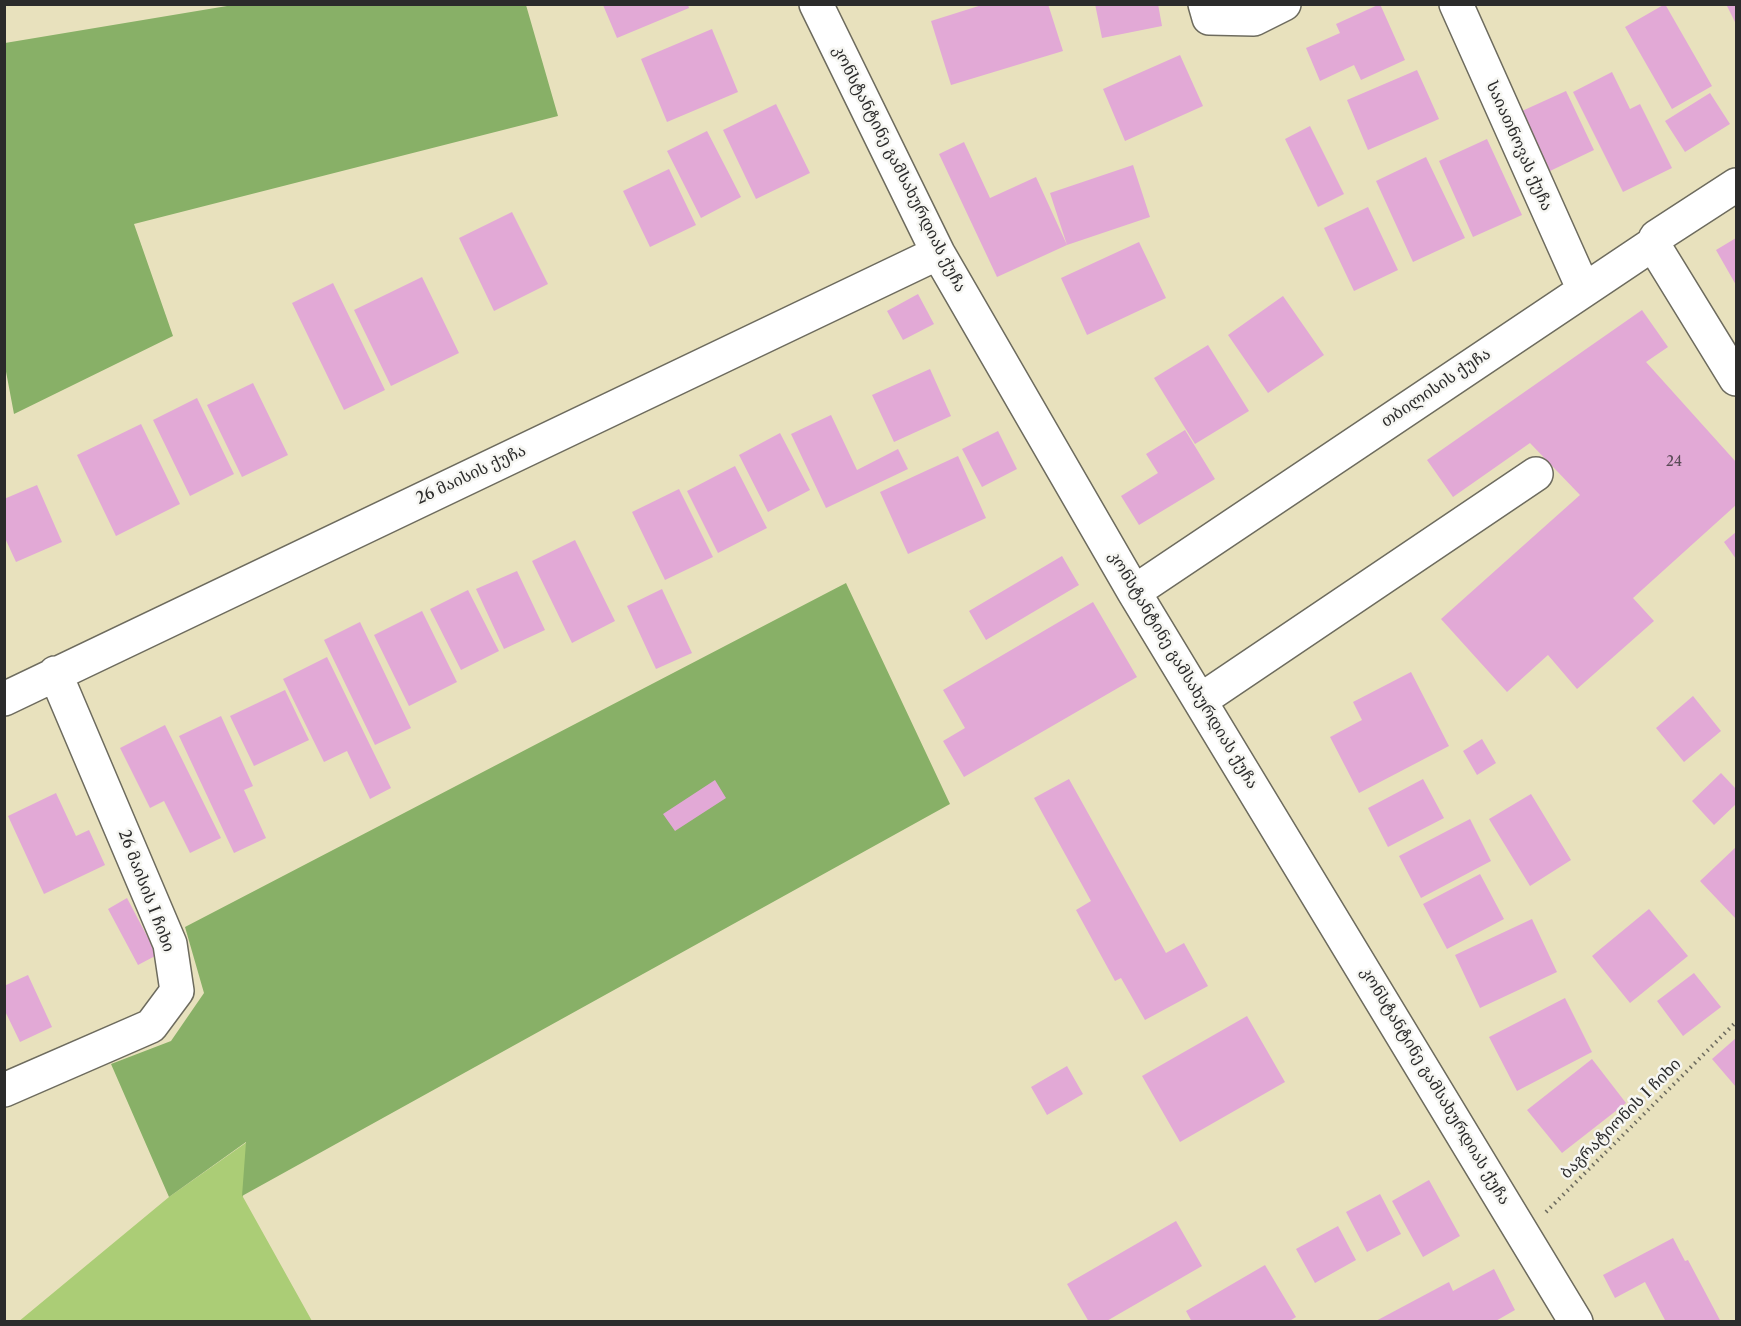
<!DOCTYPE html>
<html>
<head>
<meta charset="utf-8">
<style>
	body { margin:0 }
	#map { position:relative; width:1741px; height:1326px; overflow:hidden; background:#e8e1bd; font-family:"Libre Caslon Text",serif }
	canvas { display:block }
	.frame { position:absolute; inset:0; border:6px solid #2b2b2b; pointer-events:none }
</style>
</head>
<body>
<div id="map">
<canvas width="1741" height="1326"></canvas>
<div class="frame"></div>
</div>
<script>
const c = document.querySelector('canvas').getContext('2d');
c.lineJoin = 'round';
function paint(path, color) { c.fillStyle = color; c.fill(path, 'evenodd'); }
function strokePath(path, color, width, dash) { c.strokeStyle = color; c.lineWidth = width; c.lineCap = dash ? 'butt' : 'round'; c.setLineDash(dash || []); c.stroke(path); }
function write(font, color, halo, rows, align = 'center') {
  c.font = font + ' "Libre Caslon Text","Noto Serif Georgian",serif'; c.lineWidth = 5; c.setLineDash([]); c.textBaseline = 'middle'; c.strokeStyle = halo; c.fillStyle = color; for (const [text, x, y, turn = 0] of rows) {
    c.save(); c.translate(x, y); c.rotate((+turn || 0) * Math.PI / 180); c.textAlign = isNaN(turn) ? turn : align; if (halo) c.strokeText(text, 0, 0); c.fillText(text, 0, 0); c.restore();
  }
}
paint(new Path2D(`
	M 247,1142 L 243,1197 L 312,1321 L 18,1322 L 169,1197 Z`), '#abcd76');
paint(new Path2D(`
	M 233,5 L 526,5 L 558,116 L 134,224 L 173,336 L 14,414 L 4,361 L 5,43 Z
	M 846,583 L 950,804 L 242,1196 L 246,1142 L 169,1197 L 111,1064 L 171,1041 L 204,993 L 185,927 Z`), '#88b067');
paint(new Path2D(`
	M 985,4 L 1048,4 L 1063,51 L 951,85 L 931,21 Z
	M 1095,4 L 1158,4 L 1162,26 L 1102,38 Z
	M 1380,4 L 1405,60 L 1361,80 L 1354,65 L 1320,81 L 1306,48 L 1340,33 L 1336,24 Z
	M 1665,4 L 1712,86 L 1672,109 L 1625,27 Z
	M 1726,4 L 1736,4 L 1736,24 Z
	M 603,5 L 688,5 L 689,8 L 617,38 Z
	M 712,29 L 738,92 L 667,122 L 641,59 Z
	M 1180,55 L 1203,106 L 1125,141 L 1103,89 Z
	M 1417,70 L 1439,119 L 1368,150 L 1347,100 Z
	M 1612,72 L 1630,109 L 1640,104 L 1672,168 L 1623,192 L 1573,92 Z
	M 1566,91 L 1594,150 L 1550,171 L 1522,111 Z
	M 1710,93 L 1730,124 L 1685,152 L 1665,121 Z
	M 776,104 L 810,173 L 756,199 L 723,130 Z
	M 1310,126 L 1344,194 L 1318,207 L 1285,139 Z
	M 707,131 L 741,197 L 701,218 L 667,151 Z
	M 1487,139 L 1522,215 L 1473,237 L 1439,161 Z
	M 964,142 L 990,198 L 1036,177 L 1067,245 L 997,277 L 939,154 Z
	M 1426,157 L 1465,238 L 1413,262 L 1376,181 Z
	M 1133,165 L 1150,217 L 1067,245 L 1050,193 Z
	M 669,169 L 696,225 L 650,247 L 623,191 Z
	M 1368,207 L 1398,270 L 1354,291 L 1324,228 Z
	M 512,212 L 548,284 L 494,311 L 459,238 Z
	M 1736,238 L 1736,285 L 1716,250 Z
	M 1139,242 L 1166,298 L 1087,335 L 1061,278 Z
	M 422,277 L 459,353 L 391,386 L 354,310 Z
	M 333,283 L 385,390 L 344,410 L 292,303 Z
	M 918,294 L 934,324 L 903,340 L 887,311 Z
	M 1283,296 L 1324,355 L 1268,393 L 1228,335 Z
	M 1642,310 L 1668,347 L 1646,362 L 1736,462 L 1736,505 L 1633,598 L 1654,621 L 1577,689 L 1548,655 L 1507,692 L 1441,619 L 1580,495 L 1530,443 L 1453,497 L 1427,460 Z
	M 1208,345 L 1249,411 L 1195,444 L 1154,378 Z
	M 930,369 L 951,416 L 894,442 L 872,395 Z
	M 253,383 L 288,455 L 242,477 L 207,405 Z
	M 197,398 L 234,474 L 190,496 L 153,420 Z
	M 831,415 L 857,470 L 898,449 L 908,469 L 826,508 L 791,434 Z
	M 141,424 L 180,504 L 116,536 L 77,455 Z
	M 1185,430 L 1215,479 L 1139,525 L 1121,496 L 1158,473 L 1146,454 Z
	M 998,431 L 1017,469 L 982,487 L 962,449 Z
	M 780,433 L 810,490 L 768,512 L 739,455 Z
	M 958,456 L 986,518 L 908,554 L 880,492 Z
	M 735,466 L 767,528 L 718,553 L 687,491 Z
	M 37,485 L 62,542 L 16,562 L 4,536 L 4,499 Z
	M 679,489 L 713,557 L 665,580 L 632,512 Z
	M 1736,532 L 1736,559 L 1724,542 Z
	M 575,540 L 615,621 L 572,643 L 532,561 Z
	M 1062,556 L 1079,585 L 986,640 L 969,611 Z
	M 517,571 L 545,630 L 504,649 L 476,589 Z
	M 662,589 L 692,653 L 656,669 L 627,606 Z
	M 468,590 L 499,651 L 461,670 L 430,609 Z
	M 1093,602 L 1137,677 L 964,777 L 943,741 L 965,728 L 943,690 Z
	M 422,611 L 457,682 L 409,706 L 374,635 Z
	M 360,622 L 411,728 L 375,745 L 324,640 Z
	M 327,657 L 391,788 L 370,799 L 347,751 L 324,762 L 283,679 Z
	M 1411,672 L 1449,746 L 1359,793 L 1330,737 L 1362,720 L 1353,702 Z
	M 285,690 L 309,740 L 254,766 L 230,716 Z
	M 1693,696 L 1721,731 L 1684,762 L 1656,728 Z
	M 221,716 L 253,786 L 244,790 L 266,838 L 234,853 L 179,736 Z
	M 165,725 L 221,838 L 190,853 L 164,801 L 150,808 L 120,748 Z
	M 1482,739 L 1496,763 L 1477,775 L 1463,751 Z
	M 1721,773 L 1736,789 L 1736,804 L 1714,825 L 1692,801 Z
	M 1069,779 L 1166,953 L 1184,943 L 1208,986 L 1145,1020 L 1121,978 L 1115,981 L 1076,910 L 1091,901 L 1034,798 Z
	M 1423,779 L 1444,818 L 1388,847 L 1368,808 Z
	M 715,780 L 726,798 L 675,831 L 663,814 Z
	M 56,793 L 76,836 L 89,830 L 105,865 L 44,894 L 8,816 Z
	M 1531,794 L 1571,860 L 1530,886 L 1489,819 Z
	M 1470,819 L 1491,861 L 1421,898 L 1399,856 Z
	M 1736,847 L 1736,919 L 1700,881 Z
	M 1480,874 L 1504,919 L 1447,949 L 1423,904 Z
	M 127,898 L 157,955 L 138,965 L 108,909 Z
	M 1649,909 L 1688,956 L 1630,1003 L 1592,956 Z
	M 1532,919 L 1557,972 L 1480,1008 L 1455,955 Z
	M 1694,973 L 1721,1007 L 1683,1036 L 1657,1001 Z
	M 28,975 L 52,1027 L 20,1042 L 4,1009 L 4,986 Z
	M 1565,998 L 1592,1052 L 1517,1091 L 1489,1037 Z
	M 1247,1016 L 1285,1082 L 1180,1142 L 1142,1076 Z
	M 1736,1038 L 1736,1087 L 1712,1059 Z
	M 1592,1059 L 1626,1103 L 1562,1153 L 1527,1110 Z
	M 1067,1066 L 1083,1094 L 1047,1115 L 1031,1087 Z
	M 1429,1180 L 1460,1236 L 1423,1257 L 1392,1201 Z
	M 1380,1194 L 1401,1234 L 1367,1252 L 1346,1212 Z
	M 1176,1221 L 1202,1266 L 1105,1322 L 1089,1322 L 1067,1284 Z
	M 1338,1226 L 1356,1260 L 1315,1283 L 1296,1249 Z
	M 1673,1238 L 1685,1261 L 1688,1260 L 1721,1322 L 1666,1322 L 1645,1282 L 1615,1298 L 1603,1275 Z
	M 1265,1265 L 1296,1317 L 1288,1322 L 1192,1322 L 1186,1311 Z
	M 1494,1269 L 1515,1310 L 1494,1322 L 1374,1322 L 1449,1282 L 1453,1291 Z`), '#e2a9d6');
const minor = new Path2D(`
	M 816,4 L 938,253 L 1134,592 L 1576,1322
	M 1205,4 L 1209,18 L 1254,19 L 1284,4
	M 1456,4 L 1583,288
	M 1653,244 L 1736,379
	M 1134,592 L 1653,244 L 1656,237 L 1736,185
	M 4,699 L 938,253
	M 1201,700 L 1536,474
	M 4,1090 L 151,1026 L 177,991 L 170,944 L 55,673`);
strokePath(minor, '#6d6b5e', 36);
strokePath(new Path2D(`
	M 1546,1212 L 1736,1022`), '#6d6b5e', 4, [1.5, 4.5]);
strokePath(minor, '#fff', 33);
write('14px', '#594a56', null, [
	["24",1674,462]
]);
write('16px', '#2b2b2b', '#f6f6f2', [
	["საიათნოვას ქუჩა",1519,146,66],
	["კონსტანტინე გამსახურდიას ქუჩა",899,169,63],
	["თბილისის ქუჩა",1436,388,-34],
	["26 მაისის ქუჩა",471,475,-25],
	["კონსტანტინე გამსახურდიას ქუჩა",1183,670,59],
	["26 მაისის I ჩიხი",146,891,69],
	["კონსტანტინე გამსახურდიას ქუჩა",1435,1086,59],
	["ბაგრატიონის I ჩიხი",1621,1119,-45]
]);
</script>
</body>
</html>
